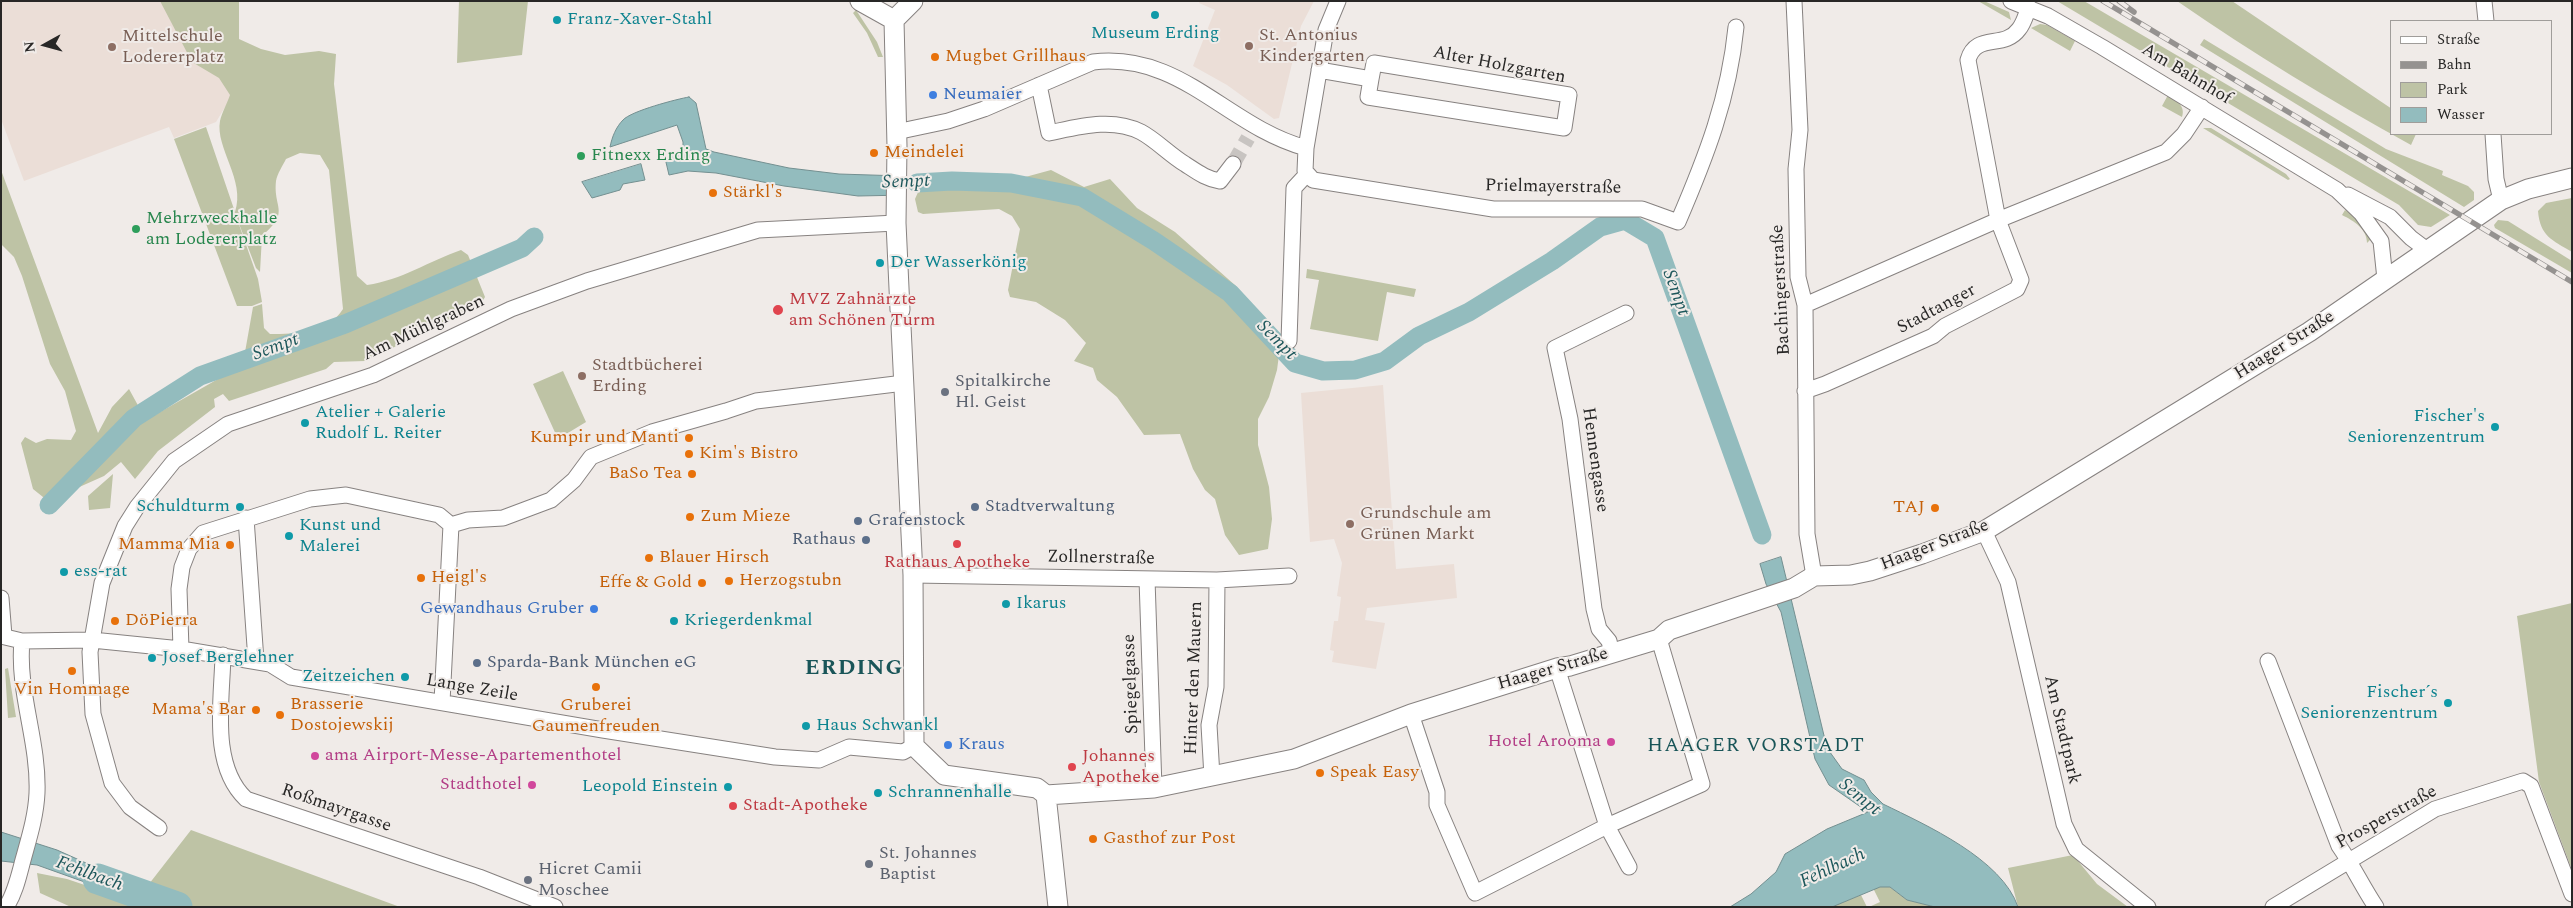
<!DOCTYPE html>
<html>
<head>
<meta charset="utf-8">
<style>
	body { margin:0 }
	#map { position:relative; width:2573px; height:908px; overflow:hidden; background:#f0ebe8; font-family:Spectral,serif }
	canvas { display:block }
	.frame { position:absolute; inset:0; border:2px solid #282726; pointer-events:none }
	.legend { position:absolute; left:2390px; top:20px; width:162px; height:115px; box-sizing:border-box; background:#f0ebe8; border:1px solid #a09d9a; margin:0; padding:6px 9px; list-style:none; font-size:15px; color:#282726 }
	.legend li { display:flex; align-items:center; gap:10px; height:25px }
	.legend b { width:25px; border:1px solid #a09d9a }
	.north { position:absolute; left:20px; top:20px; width:50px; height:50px; -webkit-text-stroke:4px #f0ebe8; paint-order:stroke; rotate:263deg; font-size:14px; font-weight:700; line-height:20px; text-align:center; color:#282726 }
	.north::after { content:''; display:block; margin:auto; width:18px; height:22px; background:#282726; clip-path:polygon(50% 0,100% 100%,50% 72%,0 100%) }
</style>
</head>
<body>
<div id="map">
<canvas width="2573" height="908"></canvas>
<div class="frame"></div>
<ul class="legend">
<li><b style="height:6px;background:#fff"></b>Straße</li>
<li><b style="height:6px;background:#959290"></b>Bahn</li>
<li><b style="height:14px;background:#bec3a5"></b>Park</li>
<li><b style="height:14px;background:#93bcbe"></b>Wasser</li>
</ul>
<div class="north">N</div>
</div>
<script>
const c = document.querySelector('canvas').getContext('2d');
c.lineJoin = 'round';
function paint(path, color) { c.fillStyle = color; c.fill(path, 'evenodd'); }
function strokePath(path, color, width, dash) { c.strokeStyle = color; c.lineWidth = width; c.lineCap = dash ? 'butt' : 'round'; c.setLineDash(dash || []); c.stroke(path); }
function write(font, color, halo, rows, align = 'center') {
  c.font = font + ' Spectral,serif'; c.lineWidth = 4; c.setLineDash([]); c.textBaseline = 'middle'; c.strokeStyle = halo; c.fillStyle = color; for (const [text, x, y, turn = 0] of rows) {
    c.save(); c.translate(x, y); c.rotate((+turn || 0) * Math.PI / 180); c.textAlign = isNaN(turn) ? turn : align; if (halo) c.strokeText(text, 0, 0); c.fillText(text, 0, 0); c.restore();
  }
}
paint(new Path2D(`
	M 1,1 L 212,1 L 233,94 L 216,122 L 174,138 L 169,127 L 24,181 L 1,119 Z
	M 1200,1 L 1314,1 L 1301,26 L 1279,118 L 1274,119 L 1227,85 L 1193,66 L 1215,10 L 1199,3 Z
	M 1383,385 L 1396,569 L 1454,564 L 1457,598 L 1367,608 L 1365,620 L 1385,623 L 1376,669 L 1332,662 L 1334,651 L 1330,650 L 1334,621 L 1338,621 L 1341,597 L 1337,596 L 1342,563 L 1334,539 L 1310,542 L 1301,393 Z`), '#ebded7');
paint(new Path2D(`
	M 160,1 L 239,1 L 239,39 L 261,49 L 285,55 L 319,51 L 336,54 L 334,84 L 357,276 L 367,285 C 402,280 429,261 461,250 L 468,255 L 485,297 L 479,307 C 471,307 466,308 462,315 L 365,361 L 334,362 L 326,369 L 229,401 L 223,394 L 214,399 L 215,407 L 158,451 L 135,479 L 121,462 L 104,476 L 48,501 L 33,489 L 21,443 L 25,437 L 36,443 L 47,439 L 71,440 L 76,431 L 65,391 L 50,364 L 22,276 L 14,257 L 1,244 L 1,170 L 98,433 L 112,407 L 129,389 L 146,420 L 225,375 L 242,369 L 253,307 L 262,304 L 264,328 L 270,334 C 296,334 328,333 343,309 L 329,170 L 320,155 L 300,153 L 286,159 C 283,165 277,174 276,181 C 273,209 291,211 262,236 L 260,272 L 256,268 L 236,216 L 258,279 L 262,302 L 252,306 L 237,306 L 174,139 L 206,127 L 235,212 C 246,180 215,148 220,121 C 222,112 227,104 230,95 L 219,78 L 192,62 Z
	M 459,1 L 528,1 L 522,55 L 457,63 Z
	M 1978,1 L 1984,1 L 2009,12 L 2011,20 Z
	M 2057,1 L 2084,1 L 2450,215 L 2431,227 L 2418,225 L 2399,205 Z
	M 2177,1 L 2232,1 L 2392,109 L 2392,134 L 2416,134 L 2411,145 C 2331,101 2252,53 2177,1 Z
	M 856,10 L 877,42 L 883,57 L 878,57 L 867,33 L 853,13 Z
	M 2040,24 L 2047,25 L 2075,41 L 2070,51 L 2031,28 Z
	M 2204,39 L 2386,149 L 2443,171 L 2442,175 L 2468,186 L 2474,192 L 2474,200 L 2464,207 L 2200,45 Z
	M 2168,95 C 2176,100 2186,106 2182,117 L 2162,106 Z
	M 2203,128 L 2211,128 L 2286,174 L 2290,179 L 2288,180 Z
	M 1051,170 L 1084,187 L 1110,179 L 1137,208 L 1175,232 L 1236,286 L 1263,316 L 1281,340 L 1277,370 L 1269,397 L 1258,419 L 1258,445 L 1269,487 L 1272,519 L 1268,549 L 1239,555 L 1225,535 L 1215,499 L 1205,490 L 1193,469 L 1180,434 L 1144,435 L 1117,397 L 1097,380 L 1093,368 L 1074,361 L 1086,343 L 1065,320 L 1036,302 L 1010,297 L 1008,290 L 1020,229 L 1012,216 L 999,209 L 923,214 L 918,212 L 915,199 L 919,190 L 985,188 Z
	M 2572,198 L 2572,252 C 2552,240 2540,236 2538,211 L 2546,203 Z
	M 2345,210 L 2355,217 L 2371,239 L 2367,243 C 2367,229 2354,221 2342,215 Z
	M 2498,220 L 2508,221 L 2572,261 L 2572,273 L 2495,228 L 2494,225 Z
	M 1307,269 L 1416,289 L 1414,297 L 1387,292 L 1378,341 L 1310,329 L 1319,280 L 1306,278 Z
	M 563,371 L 586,422 L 558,439 L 533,384 Z
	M 113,474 L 110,508 L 89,510 L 88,496 Z
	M 2572,603 L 2572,870 L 2539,782 L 2517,616 Z
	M 8,668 L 16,717 L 8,718 L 5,669 Z
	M 191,830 L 400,907 L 71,907 L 40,893 L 37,873 L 67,879 L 135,902 Z
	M 2073,855 L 2097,884 L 2128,907 L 2018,907 L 2008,868 Z
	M 1880,887 L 1890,887 L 1907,900 L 1935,907 L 1869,907 L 1880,902 L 1873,888 Z
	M 1861,895 L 1867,907 L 1831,907 Z`), '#bec3a5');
const water = new Path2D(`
	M 689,97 L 696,103 L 706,149 L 714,152 L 789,168 L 839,174 L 934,177 L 943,183 L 917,188 L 907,195 L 858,196 L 784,186 L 716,173 L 688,171 L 669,175 L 665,158 L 683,152 L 683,142 L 677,125 L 610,147 C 612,137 616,127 623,120 C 631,111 677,99 689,97 Z
	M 641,164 L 645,180 L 623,184 L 620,190 L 592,198 L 582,182 Z
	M 1781,557 L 1827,748 L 1842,769 L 1864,780 L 1871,792 L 1883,804 C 1926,825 2002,859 2018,907 L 1935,907 L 1907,900 L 1890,887 L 1880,887 L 1832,907 L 1730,907 L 1751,894 L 1776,872 L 1785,854 L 1827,829 L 1868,812 L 1829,785 L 1815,759 L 1781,612 L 1766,584 L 1760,564 Z
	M 1,832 L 57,850 L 142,888 L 135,900 L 37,865 L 1,861 Z`);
paint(water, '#93bcbe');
strokePath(water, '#738f90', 1);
paint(new Path2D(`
	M 886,173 L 913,174 L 914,194 L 907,197 L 886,198 Z`), '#f0ebe8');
strokePath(new Path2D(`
	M 917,183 L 952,181 L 1011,183 L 1082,197 L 1154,241 L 1230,293 L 1295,363 L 1323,371 L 1355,370 L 1385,361 L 1419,336 L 1469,312 L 1552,261 L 1600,227 L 1625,220 L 1655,238 L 1762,535
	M 49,505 L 134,418 L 200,376 L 345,324 L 522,248 L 534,237`), '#93bcbe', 19);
strokePath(new Path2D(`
	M 98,879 L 177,907`), '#93bcbe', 31);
strokePath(new Path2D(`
	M 1233,164 L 1248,138`), '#c8c4c1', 15, [15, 8]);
const minor = new Path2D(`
	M 1338,1 L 1326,30 L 1306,148 L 1305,171 L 1313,180 L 1493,209 L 1642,209 L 1678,222 C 1706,157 1729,98 1736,27
	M 1794,1 L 1800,130 L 1796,169 L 1798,277 L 1805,305 L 1807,534 L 1814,576
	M 2011,1 L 2048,16 L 2102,47 L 2337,190 L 2361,213 L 2381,241 L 2385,279
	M 2484,1 L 2486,21
	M 1319,70 L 1371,79 L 1368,97 L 1564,128 L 1569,95 L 1374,63 L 1371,79
	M 1039,85 L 1049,133 C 1078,127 1112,117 1141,132 C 1156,140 1170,155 1185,164 C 1196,171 1206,179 1220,181 L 1233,164
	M 896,132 L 948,121 L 984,109 L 1093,62 C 1182,52 1226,126 1306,148
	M 2493,134 L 2496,179 L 2501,200
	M 2348,195 L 2390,217 L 2411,238 L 2427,250
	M 1805,305 L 1998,220 L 2166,152 L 2184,134 L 2202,107
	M 1289,341 L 1294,188 L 1307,174
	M 1805,391 L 1825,384 L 1933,336 L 1945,326 L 2017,289 L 2021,280 L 1998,220 L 1968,60 C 1976,32 2004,50 2019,29 C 2024,23 2026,14 2029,7
	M 246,518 L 256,661
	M 451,525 L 468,520 L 503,518 L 551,500 L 574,480 L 591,457 L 652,432 L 726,411 L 756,401 L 904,383
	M 1984,531 L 2008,582 L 2064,824 L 2076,849 L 2148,907
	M 913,575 L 1217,580 L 1289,576
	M 1147,579 L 1154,788
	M 1,598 L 4,636
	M 1,636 L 22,641 L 92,640 L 181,649 L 270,664 L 291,677 L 603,730 L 775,757 L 819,760 L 849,747 L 903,752 L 914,746
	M 181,649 L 179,589 L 182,567 L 189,549 L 203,533 L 310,499 L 346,495 L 439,515 L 451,525
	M 1612,653 L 1609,641 L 1599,629 L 1594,609 L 1570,419 L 1555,348 L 1626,313
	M 223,655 C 222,701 210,765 246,799 L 479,877 L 555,907
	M 2268,661 L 2339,846 C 2353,866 2362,886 2376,907
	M 1557,668 L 1607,826 L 1629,867
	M 442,702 L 451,525
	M 1411,714 L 1437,792 L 1437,805 L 1475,893 L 1607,826 L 1702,784 L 1659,639
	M 1212,777 L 1209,725 L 1216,687 L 1217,580
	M 159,828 L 130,807 L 112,783 L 93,714 L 90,652 L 102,583 L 125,526 L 137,507 L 174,461 L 228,424 L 373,375 L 511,309 L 587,281 L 758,230 L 896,223
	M 6,907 C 15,894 19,875 23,860 C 29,838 36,816 37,793 C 39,741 17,692 22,641
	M 2273,907 L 2435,809 L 2523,781 L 2531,786 L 2572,894`);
const tertiary = new Path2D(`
	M 860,1 L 894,20
	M 894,20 L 897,146 L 896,223 L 900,310
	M 894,20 L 913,1
	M 901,326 L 913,575 L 914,746 L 944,775 L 1037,788 L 1046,795 L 1154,788 L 1294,759 L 1411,714 L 1557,668 L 1570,666 L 1659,639 L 1669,630 L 1794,588 L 1814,576 L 1851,575 L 1870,571 L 1922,554 L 1984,531 L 2309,332 L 2501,200 L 2528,189 L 2572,178
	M 1046,795 L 1058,907`);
strokePath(minor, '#878280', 17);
strokePath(tertiary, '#878280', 21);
strokePath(minor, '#fff', 15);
strokePath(tertiary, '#fff', 19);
const rail = new Path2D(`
	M 2103,1 L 2572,282
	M 2119,1 L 2134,12`);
strokePath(rail, '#959290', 5.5);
strokePath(rail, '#f0ebe8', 4, [11]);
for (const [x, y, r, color] of [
	[1155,15,5,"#0f9aa8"],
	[557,20,5,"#0f9aa8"],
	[1249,46,5,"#8d6e63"],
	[112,47,5,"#8d6e63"],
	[935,57,5,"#e8710a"],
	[933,95,5,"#3f7fe0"],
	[874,153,5,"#e8710a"],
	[581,156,5,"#2e9e5b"],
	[713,193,5,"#e8710a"],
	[136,229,5,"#2e9e5b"],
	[880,263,5,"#0f9aa8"],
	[778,310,6,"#e0444e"],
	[582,376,5,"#8d6e63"],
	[945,392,5,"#6b7280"],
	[305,423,5,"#0f9aa8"],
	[2495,427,5,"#0f9aa8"],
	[689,438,5,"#e8710a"],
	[689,454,5,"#e8710a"],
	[692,474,5,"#e8710a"],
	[240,507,5,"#0f9aa8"],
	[975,507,5,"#5c6f8a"],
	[1935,508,5,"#e8710a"],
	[690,517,5,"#e8710a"],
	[858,521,5,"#5c6f8a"],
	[1350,524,5,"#8d6e63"],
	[289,536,5,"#0f9aa8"],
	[866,540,5,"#5c6f8a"],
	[957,544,5,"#e0444e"],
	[230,545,5,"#e8710a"],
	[649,558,5,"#e8710a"],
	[64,572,5,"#0f9aa8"],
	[421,578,5,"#e8710a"],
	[729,581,5,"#e8710a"],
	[702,583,5,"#e8710a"],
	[1006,604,5,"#0f9aa8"],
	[594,609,5,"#3f7fe0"],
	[115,621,5,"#e8710a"],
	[674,621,5,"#0f9aa8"],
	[152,658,5,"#0f9aa8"],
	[477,663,5,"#5c6f8a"],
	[72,671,5,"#e8710a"],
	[405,677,5,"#0f9aa8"],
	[596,687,5,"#e8710a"],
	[2448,703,5,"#0f9aa8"],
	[256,710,5,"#e8710a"],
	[280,715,5,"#e8710a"],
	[806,726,5,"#0f9aa8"],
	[1611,742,5,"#d1479c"],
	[948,745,5,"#3f7fe0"],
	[315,756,5,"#d1479c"],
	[1072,767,5,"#e0444e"],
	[1320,773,5,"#e8710a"],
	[532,785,5,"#d1479c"],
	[728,787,5,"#0f9aa8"],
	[878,793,5,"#0f9aa8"],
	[733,806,5,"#e0444e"],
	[1093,839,5,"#e8710a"],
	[869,864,5,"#6b7280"],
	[528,880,5,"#6b7280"]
]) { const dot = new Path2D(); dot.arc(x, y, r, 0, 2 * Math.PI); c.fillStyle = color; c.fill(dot); strokePath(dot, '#f0ebe8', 2); }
write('18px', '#0d838f', '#f0ebe8', [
	["Franz-Xaver-Stahl",567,20],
	["Museum Erding",1155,34,"center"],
	["Der Wasserkönig",890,263],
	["Atelier + Galerie",315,413],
	["Rudolf L. Reiter",315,434],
	["Fischer's",2485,417,"right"],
	["Seniorenzentrum",2485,438,"right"],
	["Schuldturm",230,507,"right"],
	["Kunst und",299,526],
	["Malerei",299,547],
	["ess-rat",74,572],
	["Ikarus",1016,604],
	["Kriegerdenkmal",684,621],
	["Josef Berglehner",162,658],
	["Zeitzeichen",395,677,"right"],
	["Fischer´s",2438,693,"right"],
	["Seniorenzentrum",2438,714,"right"],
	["Haus Schwankl",816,726],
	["Leopold Einstein",718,787,"right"],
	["Schrannenhalle",888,793]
], 'left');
write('18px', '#785e54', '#f0ebe8', [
	["St. Antonius",1259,36],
	["Kindergarten",1259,57],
	["Mittelschule",122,37],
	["Lodererplatz",122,58],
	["Stadtbücherei",592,366],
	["Erding",592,387],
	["Grundschule am",1360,514],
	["Grünen Markt",1360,535]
], 'left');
write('18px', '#c56008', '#f0ebe8', [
	["Mugbet Grillhaus",945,57],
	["Meindelei",884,153],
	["Stärkl's",723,193],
	["Kumpir und Manti",679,438,"right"],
	["Kim's Bistro",699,454],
	["BaSo Tea",682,474,"right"],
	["TAJ",1925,508,"right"],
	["Zum Mieze",700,517],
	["Mamma Mia",220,545,"right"],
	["Blauer Hirsch",659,558],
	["Heigl's",431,578],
	["Herzogstubn",739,581],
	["Effe & Gold",692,583,"right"],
	["DöPierra",125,621],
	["Vin Hommage",72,690,"center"],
	["Brasserie",290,705],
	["Dostojewskij",290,726],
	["Gruberei",596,706,"center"],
	["Gaumenfreuden",596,727,"center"],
	["Mama's Bar",246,710,"right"],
	["Speak Easy",1330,773],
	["Gasthof zur Post",1103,839]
], 'left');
write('18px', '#282726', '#f0ebe8', [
	["Alter Holzgarten",1499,66,11],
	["Am Bahnhof",2186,75,31],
	["Prielmayerstraße",1553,188,1],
	["Bachingerstraße",1782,290,-93],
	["Stadtanger",1937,310,-28],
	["Am Mühlgraben",424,329,-25],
	["Haager Straße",2285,346,-32],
	["Hennengasse",1594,460,82],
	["Haager Straße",1935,546,-21],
	["Zollnerstraße",1101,559,1],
	["Haager Straße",1553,670,-16],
	["Hinter den Mauern",1195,678,-88],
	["Spiegelgasse",1132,684,-92],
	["Lange Zeile",472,689,10],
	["Am Stadtpark",2061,730,77],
	["Roßmayrgasse",336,809,19],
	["Prosperstraße",2387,818,-29]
]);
write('18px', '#366cbe', '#f0ebe8', [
	["Neumaier",943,95],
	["Gewandhaus Gruber",584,609,"right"],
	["Kraus",958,745]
], 'left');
write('18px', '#27864d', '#f0ebe8', [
	["Fitnexx Erding",591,156],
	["Mehrzweckhalle",146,219],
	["am Lodererplatz",146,240]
], 'left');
write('18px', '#be3a42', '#f0ebe8', [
	["MVZ Zahnärzte",789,300],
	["am Schönen Turm",789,321],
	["Rathaus Apotheke",957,563,"center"],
	["Johannes",1082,757],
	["Apotheke",1082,778],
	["Stadt-Apotheke",743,806]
], 'left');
write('18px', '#5b616d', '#f0ebe8', [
	["Spitalkirche",955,382],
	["Hl. Geist",955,403],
	["St. Johannes",879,854],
	["Baptist",879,875],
	["Hicret Camii",538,870],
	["Moschee",538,891]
], 'left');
write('18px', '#4e5e75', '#f0ebe8', [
	["Stadtverwaltung",985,507],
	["Grafenstock",868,521],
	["Rathaus",856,540,"right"],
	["Sparda-Bank München eG",487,663]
], 'left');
write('18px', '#b23c85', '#f0ebe8', [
	["Hotel Arooma",1601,742],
	["ama Airport-Messe-Apartementhotel",325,756,"left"],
	["Stadthotel",522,785]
], 'right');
write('italic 19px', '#1d575b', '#f0ebe8', [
	["Sempt",906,183,-2],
	["Sempt",1675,293,70],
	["Sempt",1276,341,45],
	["Sempt",276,348,-20],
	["Sempt",1859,798,39],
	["Fehlbach",1833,869,-25],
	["Fehlbach",89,875,20]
]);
c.letterSpacing = '1px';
write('20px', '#195558', '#f0ebe8', [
	["HAAGER VORSTADT",1756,747]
]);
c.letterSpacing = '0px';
c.letterSpacing = '1px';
write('bold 22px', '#195558', '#f0ebe8', [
	["ERDING",854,670]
]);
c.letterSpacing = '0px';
</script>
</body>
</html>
